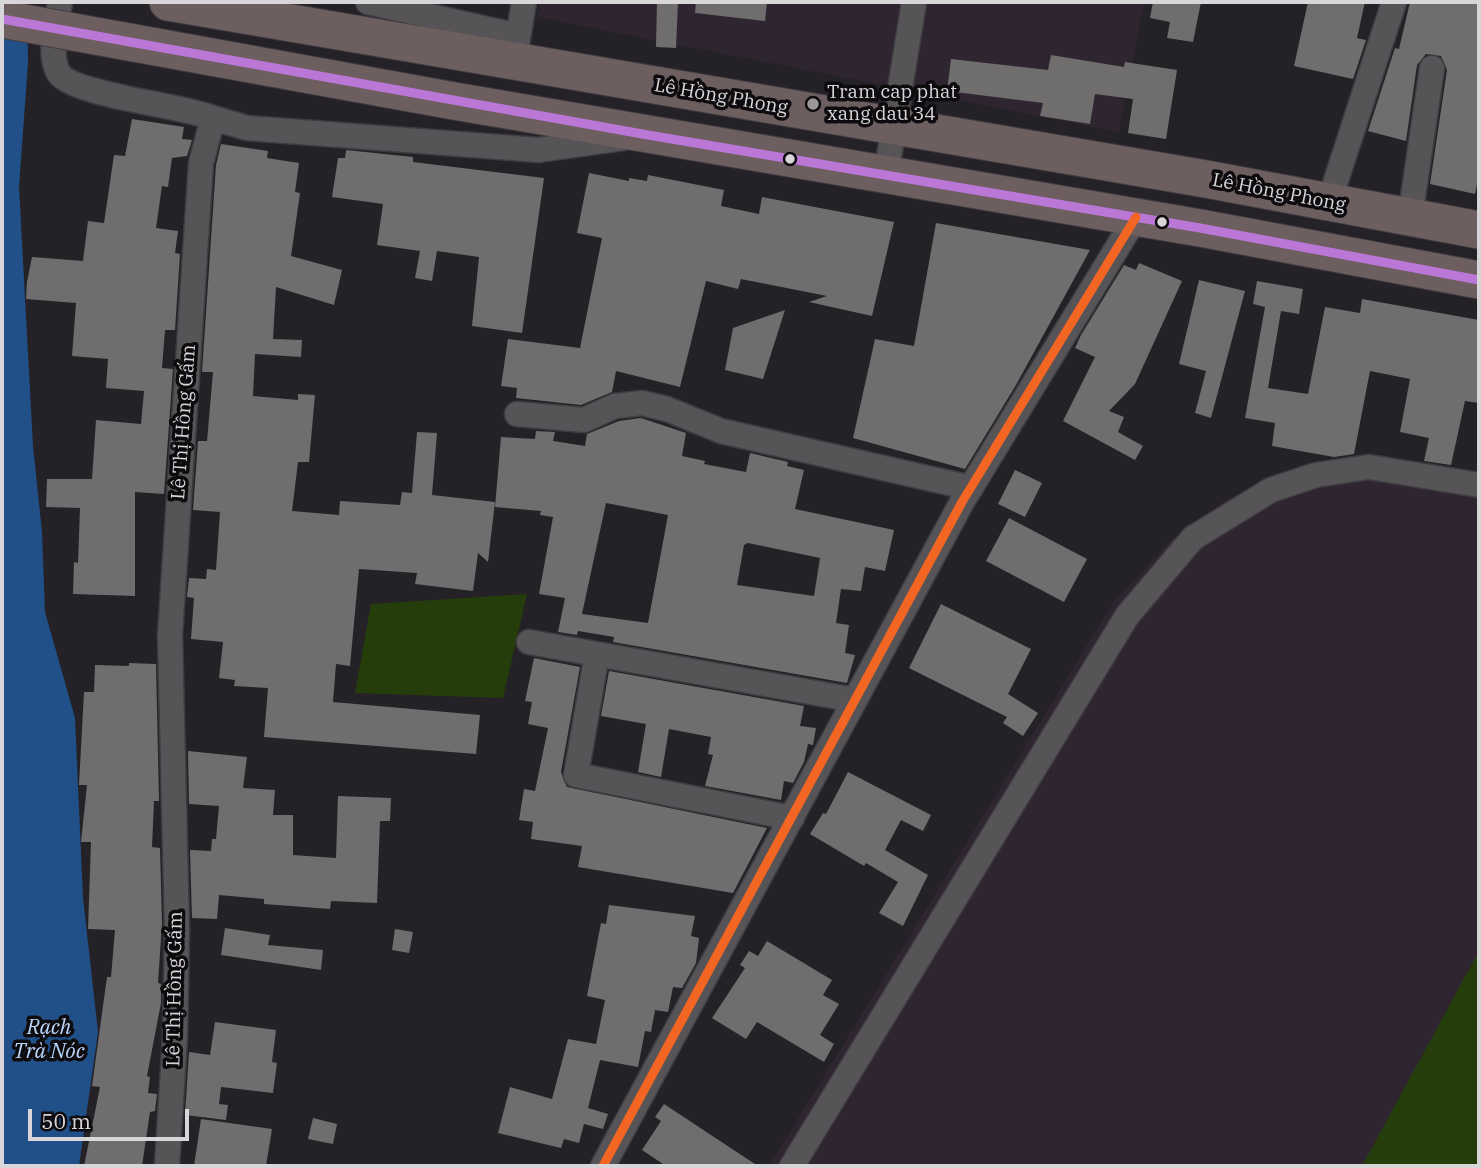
<!DOCTYPE html>
<html>
<head>
<meta charset="utf-8">
<style>
	body { margin:0 }
	#map { position:relative; width:1481px; height:1168px; overflow:hidden; background:#242226; font-family:"IBM Plex Serif",serif }
	canvas { display:block }
	.frame { position:absolute; inset:0; border:4px solid #d9d6da; pointer-events:none }
	.scale { position:absolute; left:28px; top:1109px; width:161px; height:32px; box-sizing:border-box; border:4px solid #d9d6da; border-top:0; padding-left:9px; font-size:21px; line-height:24px; white-space:nowrap; color:#d9d6da; -webkit-text-stroke:5px #0d0b0e; paint-order:stroke }
</style>
</head>
<body>
<div id="map">
<canvas width="1481" height="1168"></canvas>
<div class="frame"></div>
<div class="scale">50 m</div>
</div>
<script>
const c = document.querySelector('canvas').getContext('2d');
c.lineJoin = 'round';
function paint(path, color) { c.fillStyle = color; c.fill(path, 'evenodd'); }
function strokePath(path, color, width, dash) { c.strokeStyle = color; c.lineWidth = width; c.lineCap = dash ? 'butt' : 'round'; c.setLineDash(dash || []); c.stroke(path); }
function write(font, color, halo, rows, align = 'center') {
  c.font = font + ' "IBM Plex Serif",serif'; c.lineWidth = 7; c.setLineDash([]); c.textBaseline = 'middle'; c.strokeStyle = halo; c.fillStyle = color; for (const [text, x, y, turn = 0] of rows) {
    c.save(); c.translate(x, y); c.rotate((+turn || 0) * Math.PI / 180); c.textAlign = isNaN(turn) ? turn : align; if (halo) c.strokeText(text, 0, 0); c.fillText(text, 0, 0); c.restore();
  }
}
paint(new Path2D(`
	M 540,2 L 1144,2 L 1119,132 L 538,17 Z
	M 1370,458 L 1479,476 L 1479,1166 L 769,1166 L 1112,604 L 1170,541 L 1225,501 L 1285,472 Z`), '#2e2530');
paint(new Path2D(`
	M 527,594 L 503,698 L 355,693 L 371,604 Z
	M 1479,951 L 1479,1166 L 1362,1166 Z`), '#253d0b');
paint(new Path2D(`
	M 2,2 L 27,2 L 28,63 L 19,187 L 33,446 L 42,532 L 45,612 L 75,718 L 83,898 L 98,1032 L 79,1166 L 2,1166 Z`), '#215088');
paint(new Path2D(`
	M 657,2 L 678,2 L 676,48 L 656,47 Z
	M 696,2 L 767,2 L 765,21 L 695,13 Z
	M 1153,2 L 1201,2 L 1193,42 L 1167,38 L 1170,22 L 1150,18 Z
	M 1308,2 L 1365,2 L 1357,38 L 1366,40 L 1353,79 L 1294,66 Z
	M 1410,2 L 1479,2 L 1479,175 L 1475,194 L 1430,184 L 1447,70 L 1441,56 L 1426,54 L 1417,65 L 1406,141 L 1368,131 L 1395,48 L 1399,49 Z
	M 1051,55 L 1124,67 L 1125,62 L 1177,70 L 1166,139 L 1128,133 L 1133,99 L 1095,94 L 1090,124 L 1040,116 L 1043,103 L 947,91 L 951,59 L 1048,70 Z
	M 132,119 L 184,127 L 182,139 L 192,140 L 187,156 L 172,158 L 168,187 L 162,186 L 156,228 L 178,231 L 175,253 L 180,254 L 175,330 L 165,330 L 162,368 L 173,369 L 164,494 L 135,492 L 135,596 L 73,594 L 74,562 L 78,563 L 80,508 L 46,507 L 47,479 L 92,479 L 96,420 L 141,424 L 144,391 L 106,388 L 108,359 L 72,356 L 76,303 L 26,299 L 27,282 L 32,257 L 83,261 L 88,221 L 104,223 L 114,155 L 125,156 Z
	M 221,144 L 268,151 L 267,158 L 299,163 L 295,192 L 300,193 L 291,256 L 342,270 L 334,305 L 276,287 L 273,339 L 302,340 L 301,357 L 255,354 L 253,396 L 298,400 L 298,394 L 315,395 L 309,462 L 298,462 L 292,511 L 339,515 L 340,501 L 400,505 L 402,492 L 412,493 L 417,432 L 437,433 L 432,495 L 495,502 L 488,562 L 478,553 L 473,591 L 415,584 L 417,573 L 359,569 L 350,666 L 336,664 L 333,702 L 480,715 L 476,754 L 264,737 L 268,688 L 234,686 L 235,680 L 219,678 L 223,642 L 191,639 L 194,598 L 187,597 L 189,578 L 206,579 L 207,569 L 216,570 L 220,512 L 193,510 L 198,441 L 207,441 L 213,372 L 202,372 L 216,165 Z
	M 346,150 L 413,157 L 413,162 L 544,178 L 522,333 L 472,326 L 479,257 L 437,251 L 432,281 L 415,278 L 420,251 L 377,245 L 383,204 L 332,197 L 338,158 L 345,158 Z
	M 589,173 L 629,181 L 629,178 L 647,181 L 648,175 L 724,190 L 721,206 L 759,214 L 762,197 L 894,222 L 872,316 L 809,302 L 827,296 L 741,279 L 738,289 L 706,281 L 680,387 L 616,371 L 612,392 L 581,405 L 516,398 L 517,388 L 501,386 L 508,339 L 580,348 L 602,238 L 577,233 Z
	M 936,223 L 1090,250 L 1016,385 L 965,469 L 853,438 L 875,339 L 914,346 Z
	M 1139,263 L 1182,281 L 1135,384 L 1109,411 L 1124,417 L 1118,432 L 1143,446 L 1135,460 L 1063,421 L 1095,357 L 1075,348 L 1081,335 L 1124,265 L 1136,270 Z
	M 1199,280 L 1245,291 L 1211,418 L 1195,413 L 1206,371 L 1179,364 Z
	M 1257,281 L 1303,289 L 1299,314 L 1281,311 L 1268,388 L 1308,394 L 1325,307 L 1360,313 L 1362,299 L 1479,320 L 1479,403 L 1465,401 L 1451,465 L 1424,461 L 1429,438 L 1400,432 L 1410,379 L 1370,371 L 1354,454 L 1334,457 L 1272,446 L 1275,423 L 1245,418 L 1265,307 L 1253,304 Z
	M 785,310 L 763,379 L 725,370 L 733,328 Z
	M 641,418 L 686,433 L 682,456 L 705,461 L 704,464 L 746,472 L 750,453 L 788,462 L 787,466 L 804,470 L 795,509 L 894,530 L 885,571 L 865,567 L 861,591 L 841,589 L 836,623 L 849,625 L 845,653 L 855,655 L 847,683 L 613,642 L 614,637 L 578,631 L 577,635 L 558,632 L 565,598 L 539,594 L 553,517 L 540,515 L 541,511 L 495,507 L 501,437 L 535,439 L 536,431 L 555,432 L 553,441 L 585,446 L 587,434 L 619,421 ZM 606,503 L 668,515 L 648,623 L 582,614 ZM 748,543 L 820,558 L 814,596 L 737,585 L 744,545 Z
	M 1015,470 L 1042,483 L 1025,517 L 998,504 Z
	M 1009,518 L 1087,559 L 1064,602 L 986,561 Z
	M 941,604 L 1031,649 L 1008,694 L 1038,713 L 1023,736 L 1003,723 L 1007,717 L 909,668 Z
	M 534,658 L 580,667 L 561,772 L 567,787 L 767,828 L 733,893 L 578,867 L 582,846 L 531,839 L 533,822 L 519,820 L 524,789 L 535,791 L 548,728 L 528,724 L 532,702 L 525,701 Z
	M 129,663 L 156,664 L 159,801 L 154,801 L 152,847 L 160,848 L 162,923 L 158,983 L 161,984 L 161,1003 L 147,1076 L 150,1077 L 148,1093 L 157,1094 L 155,1111 L 150,1112 L 142,1166 L 84,1166 L 100,1087 L 92,1086 L 107,977 L 111,977 L 115,930 L 88,929 L 91,842 L 81,842 L 87,785 L 79,785 L 84,692 L 94,692 L 95,665 L 129,666 Z
	M 609,671 L 804,706 L 800,726 L 816,728 L 813,745 L 808,744 L 804,762 L 793,783 L 784,781 L 781,800 L 705,786 L 713,755 L 708,754 L 711,737 L 669,729 L 661,777 L 638,772 L 646,724 L 601,716 Z
	M 188,751 L 247,757 L 243,788 L 275,790 L 273,815 L 293,815 L 293,855 L 336,858 L 338,796 L 391,798 L 390,821 L 380,821 L 377,903 L 331,901 L 330,909 L 264,904 L 264,899 L 219,895 L 217,919 L 192,918 L 190,850 L 211,851 L 212,839 L 216,839 L 219,806 L 189,804 Z
	M 848,772 L 931,815 L 923,831 L 901,820 L 885,850 L 928,875 L 903,926 L 879,913 L 898,882 L 866,863 L 864,866 L 810,834 L 823,813 L 826,814 Z
	M 609,905 L 695,916 L 691,936 L 699,938 L 696,963 L 682,988 L 673,987 L 668,1012 L 655,1010 L 651,1032 L 645,1031 L 638,1067 L 600,1060 L 588,1108 L 608,1114 L 603,1129 L 584,1124 L 579,1143 L 564,1139 L 561,1148 L 498,1133 L 510,1087 L 552,1099 L 568,1039 L 596,1044 L 605,1000 L 587,996 L 601,923 L 606,924 Z
	M 225,928 L 270,935 L 268,945 L 323,950 L 321,970 L 221,955 Z
	M 395,929 L 413,932 L 409,953 L 392,950 Z
	M 767,941 L 832,980 L 823,995 L 839,1004 L 820,1035 L 834,1044 L 824,1062 L 757,1022 L 746,1039 L 712,1018 L 745,968 L 740,965 L 749,951 L 758,956 Z
	M 215,1022 L 276,1030 L 272,1062 L 277,1063 L 273,1093 L 221,1087 L 219,1104 L 228,1105 L 226,1120 L 185,1115 L 189,1052 L 210,1055 Z
	M 664,1104 L 758,1166 L 666,1166 L 642,1150 L 661,1121 L 655,1117 Z
	M 313,1118 L 337,1124 L 333,1144 L 308,1139 Z
	M 201,1119 L 272,1129 L 266,1166 L 194,1166 Z`), '#6f6d6e');
const minor = new Path2D(`
	M 60,2 C 57,23 48,51 58,72 C 70,95 182,105 213,118
	M 368,2 L 518,36
	M 516,51 L 524,2
	M 886,175 L 914,2
	M 1329,202 L 1394,2
	M 1410,217 L 1432,68
	M 517,414 L 584,420 L 615,406 L 642,403 L 667,409 L 721,431 L 971,488
	M 529,642 L 855,700
	M 597,654 L 576,775 L 792,818
	M 167,1166 L 175,1037 L 177,930 L 170,635 L 201,163 L 213,118 L 247,128 L 539,150 L 624,138
	M 603,1166 L 962,502 L 1136,217
	M 792,1166 L 1127,616 L 1193,538 L 1271,490 L 1316,475 L 1369,467 L 1479,485`);
const highway = new Path2D(`
	M 168,2 L 1206,179 L 1479,230
	M 454,101 L 1200,228 L 1479,280`);
strokePath(minor, '#3e3c40', 27);
strokePath(highway, '#3e3c40', 39);
strokePath(minor, '#565456', 24);
strokePath(highway, '#6d5e60', 37);
const highwayBridge = new Path2D(`
	M 2,19 L 454,101`);
strokePath(highwayBridge, '#3e3c40', 39, []);
strokePath(highwayBridge, '#6d5e60', 37);
strokePath(new Path2D(`
	M 2,19 L 648,135 L 1200,228 L 1479,280`), '#ba77d6', 9);
strokePath(new Path2D(`
	M 603,1166 L 962,502 L 1136,217`), '#f26522', 9);
for (const [x, y, r, color] of [
	[813,104,7,"#9a979b"],
	[790,159,6,"#d9d6da"],
	[1162,222,6,"#d9d6da"]
]) { const dot = new Path2D(); dot.arc(x, y, r, 0, 2 * Math.PI); c.fillStyle = color; c.fill(dot); strokePath(dot, '#0d0b0e', 2.5); }
write('19px', '#d9d6da', '#0d0b0e', [
	["Tram cap phat",827,93],
	["xang dau 34",827,115]
], 'left');
write('19px', '#d9d6da', '#0d0b0e', [
	["Lê Hồng Phong",721,97,10],
	["Lê Hồng Phong",1279,193,11],
	["Lê Thị Hồng Gấm",184,422,-86],
	["Lê Thị Hồng Gấm",175,989,-89]
]);
write('italic 21px', '#bbd7fb', '#0d0b0e', [
	["Rạch",49,1028],
	["Trà Nóc",49,1052]
]);
</script>
</body>
</html>
